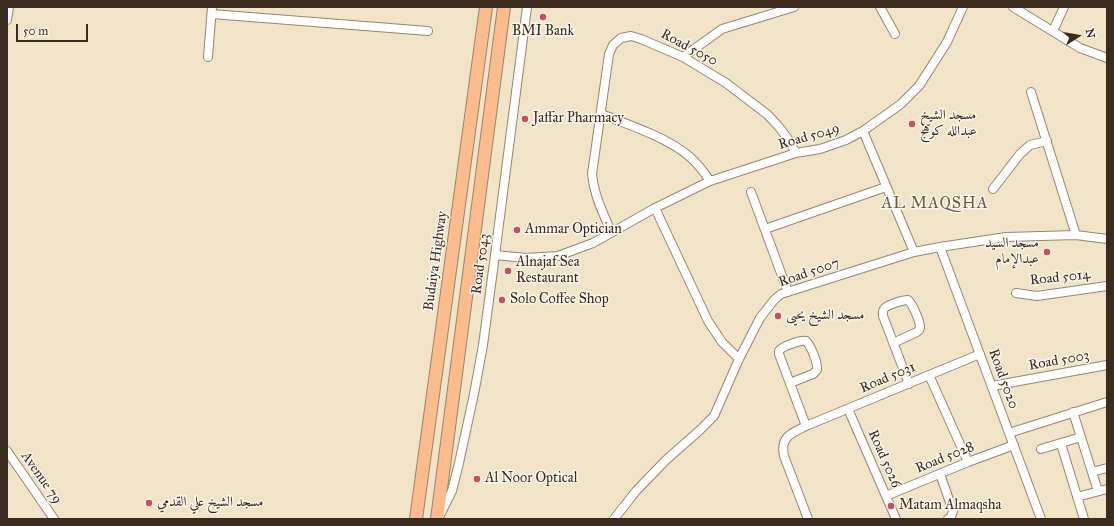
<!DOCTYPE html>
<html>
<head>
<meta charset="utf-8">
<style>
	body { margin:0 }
	#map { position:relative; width:1114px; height:526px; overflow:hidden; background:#f1e3c6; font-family:"IM FELL Great Primer",serif }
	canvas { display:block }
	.frame { position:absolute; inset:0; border:8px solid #3b2a1e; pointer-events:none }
	.north { position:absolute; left:1058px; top:16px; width:40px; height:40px; -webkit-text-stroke:3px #fbf7ec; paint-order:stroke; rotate:78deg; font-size:11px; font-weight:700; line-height:16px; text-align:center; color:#3b2a1e }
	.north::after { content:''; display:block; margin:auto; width:14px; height:18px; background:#3b2a1e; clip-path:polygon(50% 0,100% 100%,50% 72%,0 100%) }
	.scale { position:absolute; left:16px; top:24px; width:72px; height:18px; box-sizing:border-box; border:2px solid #3b2a1e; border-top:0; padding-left:5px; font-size:12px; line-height:14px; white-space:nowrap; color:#3b2a1e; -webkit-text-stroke:3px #fbf7ec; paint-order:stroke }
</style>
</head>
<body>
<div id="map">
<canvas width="1114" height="526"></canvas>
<div class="frame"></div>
<div class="north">N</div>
<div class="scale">50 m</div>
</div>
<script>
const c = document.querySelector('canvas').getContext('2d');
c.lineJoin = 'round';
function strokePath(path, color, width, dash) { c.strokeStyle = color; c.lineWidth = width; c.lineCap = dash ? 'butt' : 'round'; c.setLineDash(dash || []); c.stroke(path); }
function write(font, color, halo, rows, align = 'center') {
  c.font = font + ' "IM FELL Great Primer",Amiri,serif'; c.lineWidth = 3; c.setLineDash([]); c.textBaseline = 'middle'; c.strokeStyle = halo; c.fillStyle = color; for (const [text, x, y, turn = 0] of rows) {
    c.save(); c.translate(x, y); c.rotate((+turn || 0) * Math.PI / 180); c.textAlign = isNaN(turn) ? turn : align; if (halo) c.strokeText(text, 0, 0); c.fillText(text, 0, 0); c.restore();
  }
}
const street = new Path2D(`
	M 880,7 L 895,34
	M 1013,7 L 1080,48 L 1107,58
	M 212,14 L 428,31
	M 7,20 L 9,7
	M 1053,31 L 1064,7
	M 208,57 L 212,7
	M 683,57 L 722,29 L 794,7
	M 1031,92 L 1076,235
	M 601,114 C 629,125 667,137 690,157 C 698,164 704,172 710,181
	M 863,131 L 914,252
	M 993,189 L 1020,154 L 1030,145 L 1047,141
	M 751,192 L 788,292
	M 655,208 L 708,321 L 722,342 L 739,359
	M 765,229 L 886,187
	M 611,232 C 603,212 594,196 592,174 L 609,54 L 613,45 L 621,38 L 631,36 L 641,39 L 683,57 L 726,83 L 768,115 L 779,127 L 788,139 L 796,153
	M 940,247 L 1041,519
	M 495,255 L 526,258 L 558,256 L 593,243 L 655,208 L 710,181 L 796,153 L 820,149 L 846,140 L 863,131 L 901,104 L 919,86 L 947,42 L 963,7
	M 1016,293 L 1037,296 L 1107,286
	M 893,343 L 917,332 C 919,330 920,330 920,327 C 920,321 912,303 908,300 C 903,300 886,305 884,309 C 882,312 883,313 883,316 L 909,384
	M 929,375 L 968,462
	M 790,383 L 813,374 L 817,370 C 818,363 811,346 806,341 C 801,340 782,346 779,351 C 779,352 779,353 779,354 L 806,426
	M 992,386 L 1107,365
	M 848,409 L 896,519
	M 1073,412 L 1098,491
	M 1009,433 L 1107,402
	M 1061,444 L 1084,519
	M 1041,449 L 1081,437
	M 7,451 L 54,519
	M 1092,472 L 1107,468
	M 940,474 L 953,511 L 951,517 L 948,519
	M 886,496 L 968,462 L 1014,445
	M 1077,497 L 1107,489
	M 440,515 L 452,491 L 459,463 L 474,394 L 483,345 L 495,255 L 527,7
	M 614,519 L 636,491 L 666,460 L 700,430 L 714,416 L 739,359 L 760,318 L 774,300 L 781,294 L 914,252 L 940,247 L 1006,237 L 1076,235 L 1107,239
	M 808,519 L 784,456 C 780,437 791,433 806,426 L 980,354`);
const primary = new Path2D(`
	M 416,519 L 486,7
	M 437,519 L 504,7`);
strokePath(street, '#968672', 10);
strokePath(primary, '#968672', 14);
strokePath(street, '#fff', 8);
strokePath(primary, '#fbbb8c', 12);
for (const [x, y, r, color] of [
	[543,17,4,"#d1495b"],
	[525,119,4,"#d1495b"],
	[912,124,4,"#d1495b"],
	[517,230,4,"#d1495b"],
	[1047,252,4,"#d1495b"],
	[508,271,4,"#d1495b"],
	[502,300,4,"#d1495b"],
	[778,316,4,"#d1495b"],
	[477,479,4,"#d1495b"],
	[149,503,4,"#d1495b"],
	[891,506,4,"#d1495b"]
]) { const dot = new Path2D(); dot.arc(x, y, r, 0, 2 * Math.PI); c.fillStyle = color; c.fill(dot); strokePath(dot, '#fbf7ec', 1.5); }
write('14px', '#3b2a1e', '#fbf7ec', [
	["BMI Bank",543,32,"center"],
	["مسجد الشيخ",920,116],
	["عبدالله كوهج",920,132],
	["Jaffar Pharmacy",533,119],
	["Ammar Optician",525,230],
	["مسجد السيد",1039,244,"right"],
	["عبدالإمام",1039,260,"right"],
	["Alnajaf Sea",516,263],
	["Restaurant",516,279],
	["Solo Coffee Shop",510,300],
	["مسجد الشيخ يحيى",786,316],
	["Al Noor Optical",485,479],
	["مسجد الشيخ علي القدمي",157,503],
	["Matam Almaqsha",899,506]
], 'left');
write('14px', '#3b2a1e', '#fbf7ec', [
	["Road 5050",689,48,28],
	["Road 5049",809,137,-16],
	["Budaiya Highway",436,261,-82],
	["Road 5043",481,264,-82],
	["Road 5007",809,273,-19],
	["Road 5014",1060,278,-6],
	["Road 5003",1059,361,-10],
	["Road 5031",888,378,-23],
	["Road 5020",1003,379,70],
	["Road 5028",945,458,-22],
	["Road 5026",884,459,66],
	["Avenue 79",41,478,55]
]);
c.letterSpacing = '1px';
write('16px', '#705942', '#fbf7ec', [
	["AL MAQSHA",935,204]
]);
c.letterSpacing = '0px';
</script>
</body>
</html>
